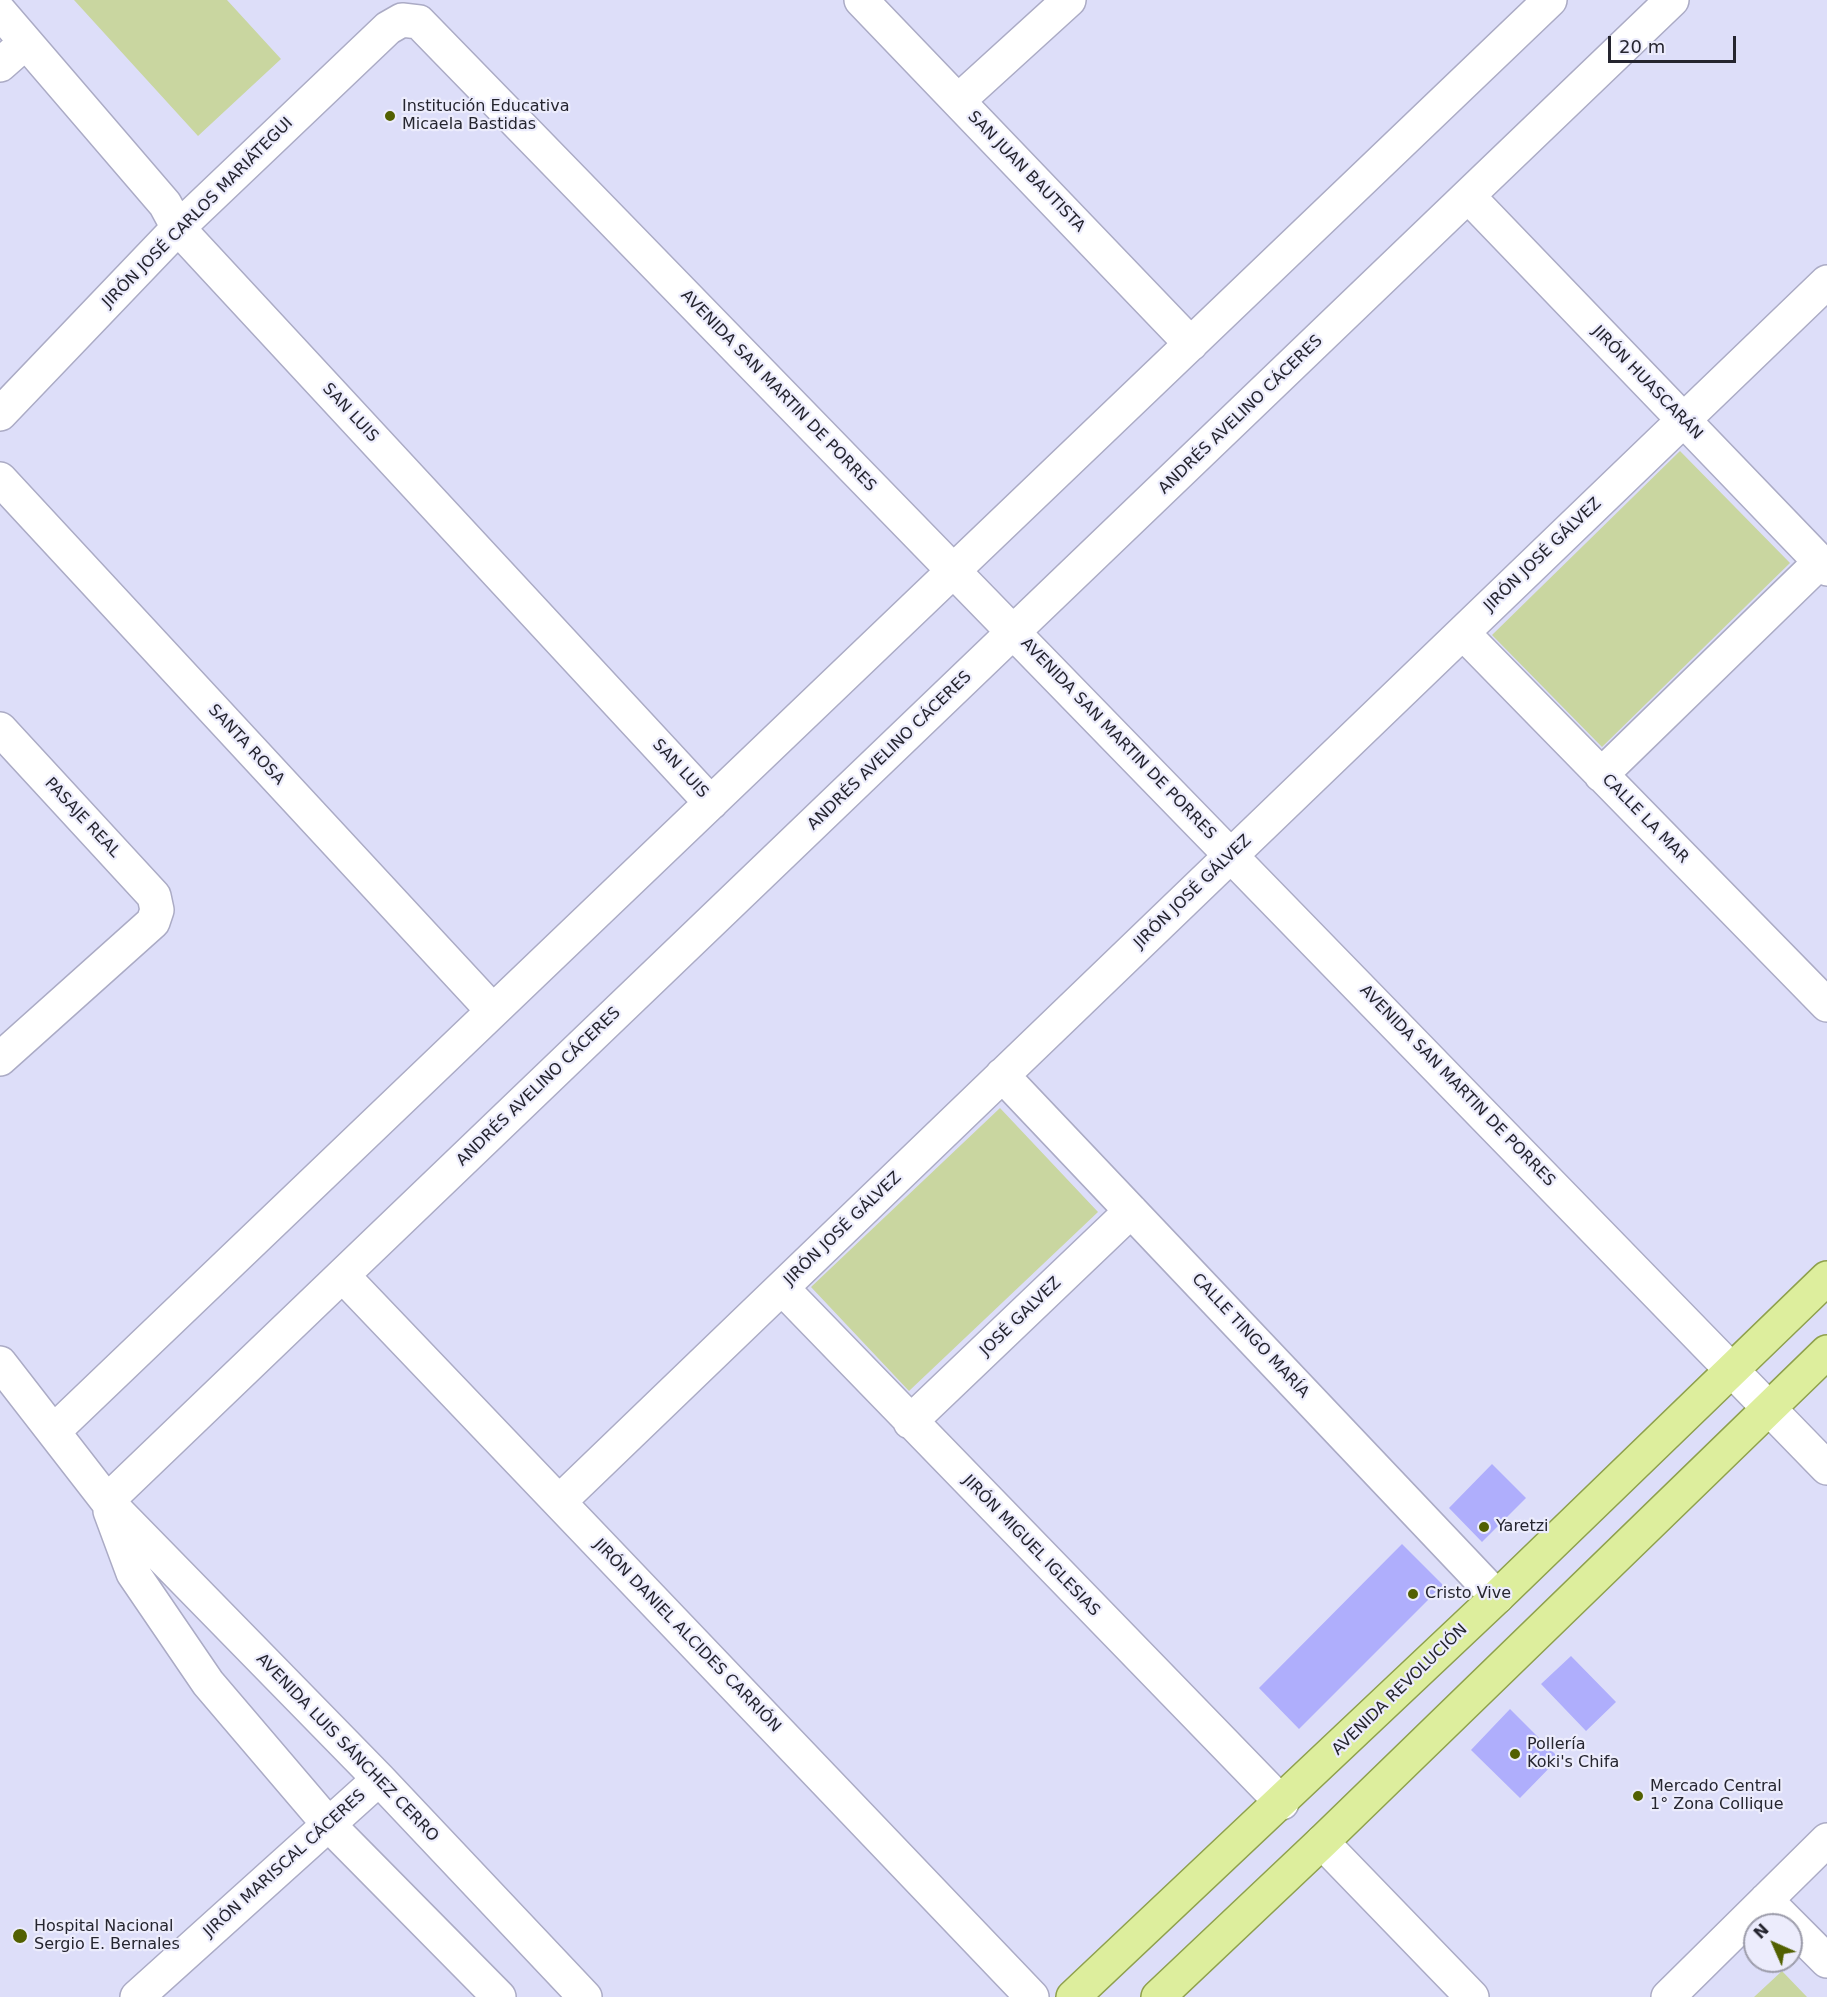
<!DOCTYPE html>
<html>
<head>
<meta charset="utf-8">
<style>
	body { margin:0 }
	#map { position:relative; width:1827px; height:1997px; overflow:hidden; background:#dddef9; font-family:"DejaVu Sans",sans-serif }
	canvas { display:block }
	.north { position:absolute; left:1743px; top:1913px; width:60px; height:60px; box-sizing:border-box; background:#ececfc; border:2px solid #9c9caa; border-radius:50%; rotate:315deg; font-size:16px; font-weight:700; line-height:24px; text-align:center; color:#25252f }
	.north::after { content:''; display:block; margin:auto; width:21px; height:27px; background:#526001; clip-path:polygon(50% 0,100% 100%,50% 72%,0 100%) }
	.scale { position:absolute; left:1608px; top:36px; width:128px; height:27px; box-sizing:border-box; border:3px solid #25252f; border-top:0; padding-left:8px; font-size:18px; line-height:21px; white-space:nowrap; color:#25252f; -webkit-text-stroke:4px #ececfc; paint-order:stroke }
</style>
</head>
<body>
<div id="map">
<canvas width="1827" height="1997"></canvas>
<div class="north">N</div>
<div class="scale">20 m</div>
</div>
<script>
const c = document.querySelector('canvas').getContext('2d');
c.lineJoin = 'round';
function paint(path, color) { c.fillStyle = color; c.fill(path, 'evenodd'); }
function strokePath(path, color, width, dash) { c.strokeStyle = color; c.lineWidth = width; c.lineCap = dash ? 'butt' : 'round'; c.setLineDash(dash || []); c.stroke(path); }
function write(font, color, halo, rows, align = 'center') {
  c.font = font + ' "DejaVu Sans",sans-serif'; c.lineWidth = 4.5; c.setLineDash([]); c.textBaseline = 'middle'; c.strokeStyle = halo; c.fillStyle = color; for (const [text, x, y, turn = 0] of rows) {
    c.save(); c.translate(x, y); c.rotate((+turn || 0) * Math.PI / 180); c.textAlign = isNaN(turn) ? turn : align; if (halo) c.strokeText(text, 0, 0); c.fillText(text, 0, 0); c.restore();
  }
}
paint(new Path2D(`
	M 74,0 L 227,0 L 281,59 L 198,136 Z
	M 1680,451 L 1790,563 L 1602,747 L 1492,635 Z
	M 1000,1108 L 1098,1212 L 909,1391 L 811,1287 Z
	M 1782,1971 L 1807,1997 L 1754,1997 Z`), '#c9d6a0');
paint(new Path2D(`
	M 1492,1464 L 1526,1498 L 1482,1542 L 1449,1508 Z
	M 1402,1544 L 1443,1585 L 1299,1729 L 1259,1688 Z
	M 1571,1656 L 1616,1702 L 1586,1731 L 1541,1684 Z
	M 1510,1709 L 1559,1758 L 1520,1798 L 1471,1750 Z`), '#afaefc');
const minor = new Path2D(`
	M 861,0 L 1191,344
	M 0,12 L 165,204 L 178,228 L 711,803
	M 0,65 L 25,43
	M 958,101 L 1069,0
	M 1468,196 L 1827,569
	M 0,414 L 178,228 L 388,28 L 402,20 L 419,22 L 1827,1468
	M 0,479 L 493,1011
	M 1463,633 L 1827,1005
	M 0,729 L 154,896 L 157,910 L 153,922 L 0,1059
	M 1601,775 L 1820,562
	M 1002,1075 L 1497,1597
	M 343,1276 L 1032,1997
	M 782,1288 L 1282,1803
	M 0,1363 L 107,1501 L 379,1779 L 585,1997
	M 910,1422 L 1131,1211
	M 55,1430 L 1550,0
	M 107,1501 L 1672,0
	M 559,1502 L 1827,282
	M 110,1511 L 133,1573 L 208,1683 L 330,1826 L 499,1997
	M 1322,1842 L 1472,1997
	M 1766,1900 L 1827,1961
	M 137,1997 L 379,1779
	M 1668,1997 L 1827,1840`);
const major = new Path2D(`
	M 1073,1997 L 1497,1597 L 1827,1278
	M 1158,1997 L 1322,1842 L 1827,1352`);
strokePath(minor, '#ababc5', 36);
strokePath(major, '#8ea04c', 36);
strokePath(minor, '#fff', 33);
strokePath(major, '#ddee9d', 33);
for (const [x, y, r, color] of [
	[390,116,6,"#526001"],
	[1484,1527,6,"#526001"],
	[1413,1594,6,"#526001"],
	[1515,1754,6,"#526001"],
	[1638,1796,6,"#526001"],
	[20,1936,8,"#526001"]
]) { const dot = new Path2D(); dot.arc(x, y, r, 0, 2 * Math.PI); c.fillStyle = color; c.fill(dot); strokePath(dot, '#ececfc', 2); }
write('16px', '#25252f', '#ececfc', [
	["Institución Educativa",402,107],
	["Micaela Bastidas",402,125],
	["Yaretzi",1496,1527],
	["Cristo Vive",1425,1594],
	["Pollería",1527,1745],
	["Koki's Chifa",1527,1763],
	["Mercado Central",1650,1787],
	["1° Zona Collique",1650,1805],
	["Hospital Nacional",34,1927],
	["Sergio E. Bernales",34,1945]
], 'left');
write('16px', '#25252f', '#ececfc', [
	["SAN JUAN BAUTISTA",1026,172,46],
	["JIRÓN JOSÉ CARLOS MARIÁTEGUI",198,213,-45],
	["JIRÓN HUASCARÁN",1647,383,46],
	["AVENIDA SAN MARTIN DE PORRES",778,391,46],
	["SAN LUIS",350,413,47],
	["ANDRÉS AVELINO CÁCERES",1241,415,-44],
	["JIRÓN JOSÉ GÁLVEZ",1543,555,-44],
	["AVENIDA SAN MARTIN DE PORRES",1118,739,46],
	["SANTA ROSA",246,745,47],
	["ANDRÉS AVELINO CÁCERES",890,751,-44],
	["SAN LUIS",680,769,47],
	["PASAJE REAL",82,818,47],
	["CALLE LA MAR",1645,819,46],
	["JIRÓN JOSÉ GÁLVEZ",1193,892,-44],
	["AVENIDA SAN MARTIN DE PORRES",1457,1086,46],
	["ANDRÉS AVELINO CÁCERES",539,1087,-44],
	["JIRÓN JOSÉ GÁLVEZ",843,1229,-44],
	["JOSÉ GALVEZ",1021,1317,-44],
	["CALLE TINGO MARÍA",1250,1336,47],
	["JIRÓN MIGUEL IGLESIAS",1031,1546,46],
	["JIRÓN DANIEL ALCIDES CARRIÓN",687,1636,46],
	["AVENIDA REVOLUCIÓN",1400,1690,-44],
	["AVENIDA LUIS SÁNCHEZ CERRO",347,1748,46],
	["JIRÓN MARISCAL CÁCERES",285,1864,-42]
]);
</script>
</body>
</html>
